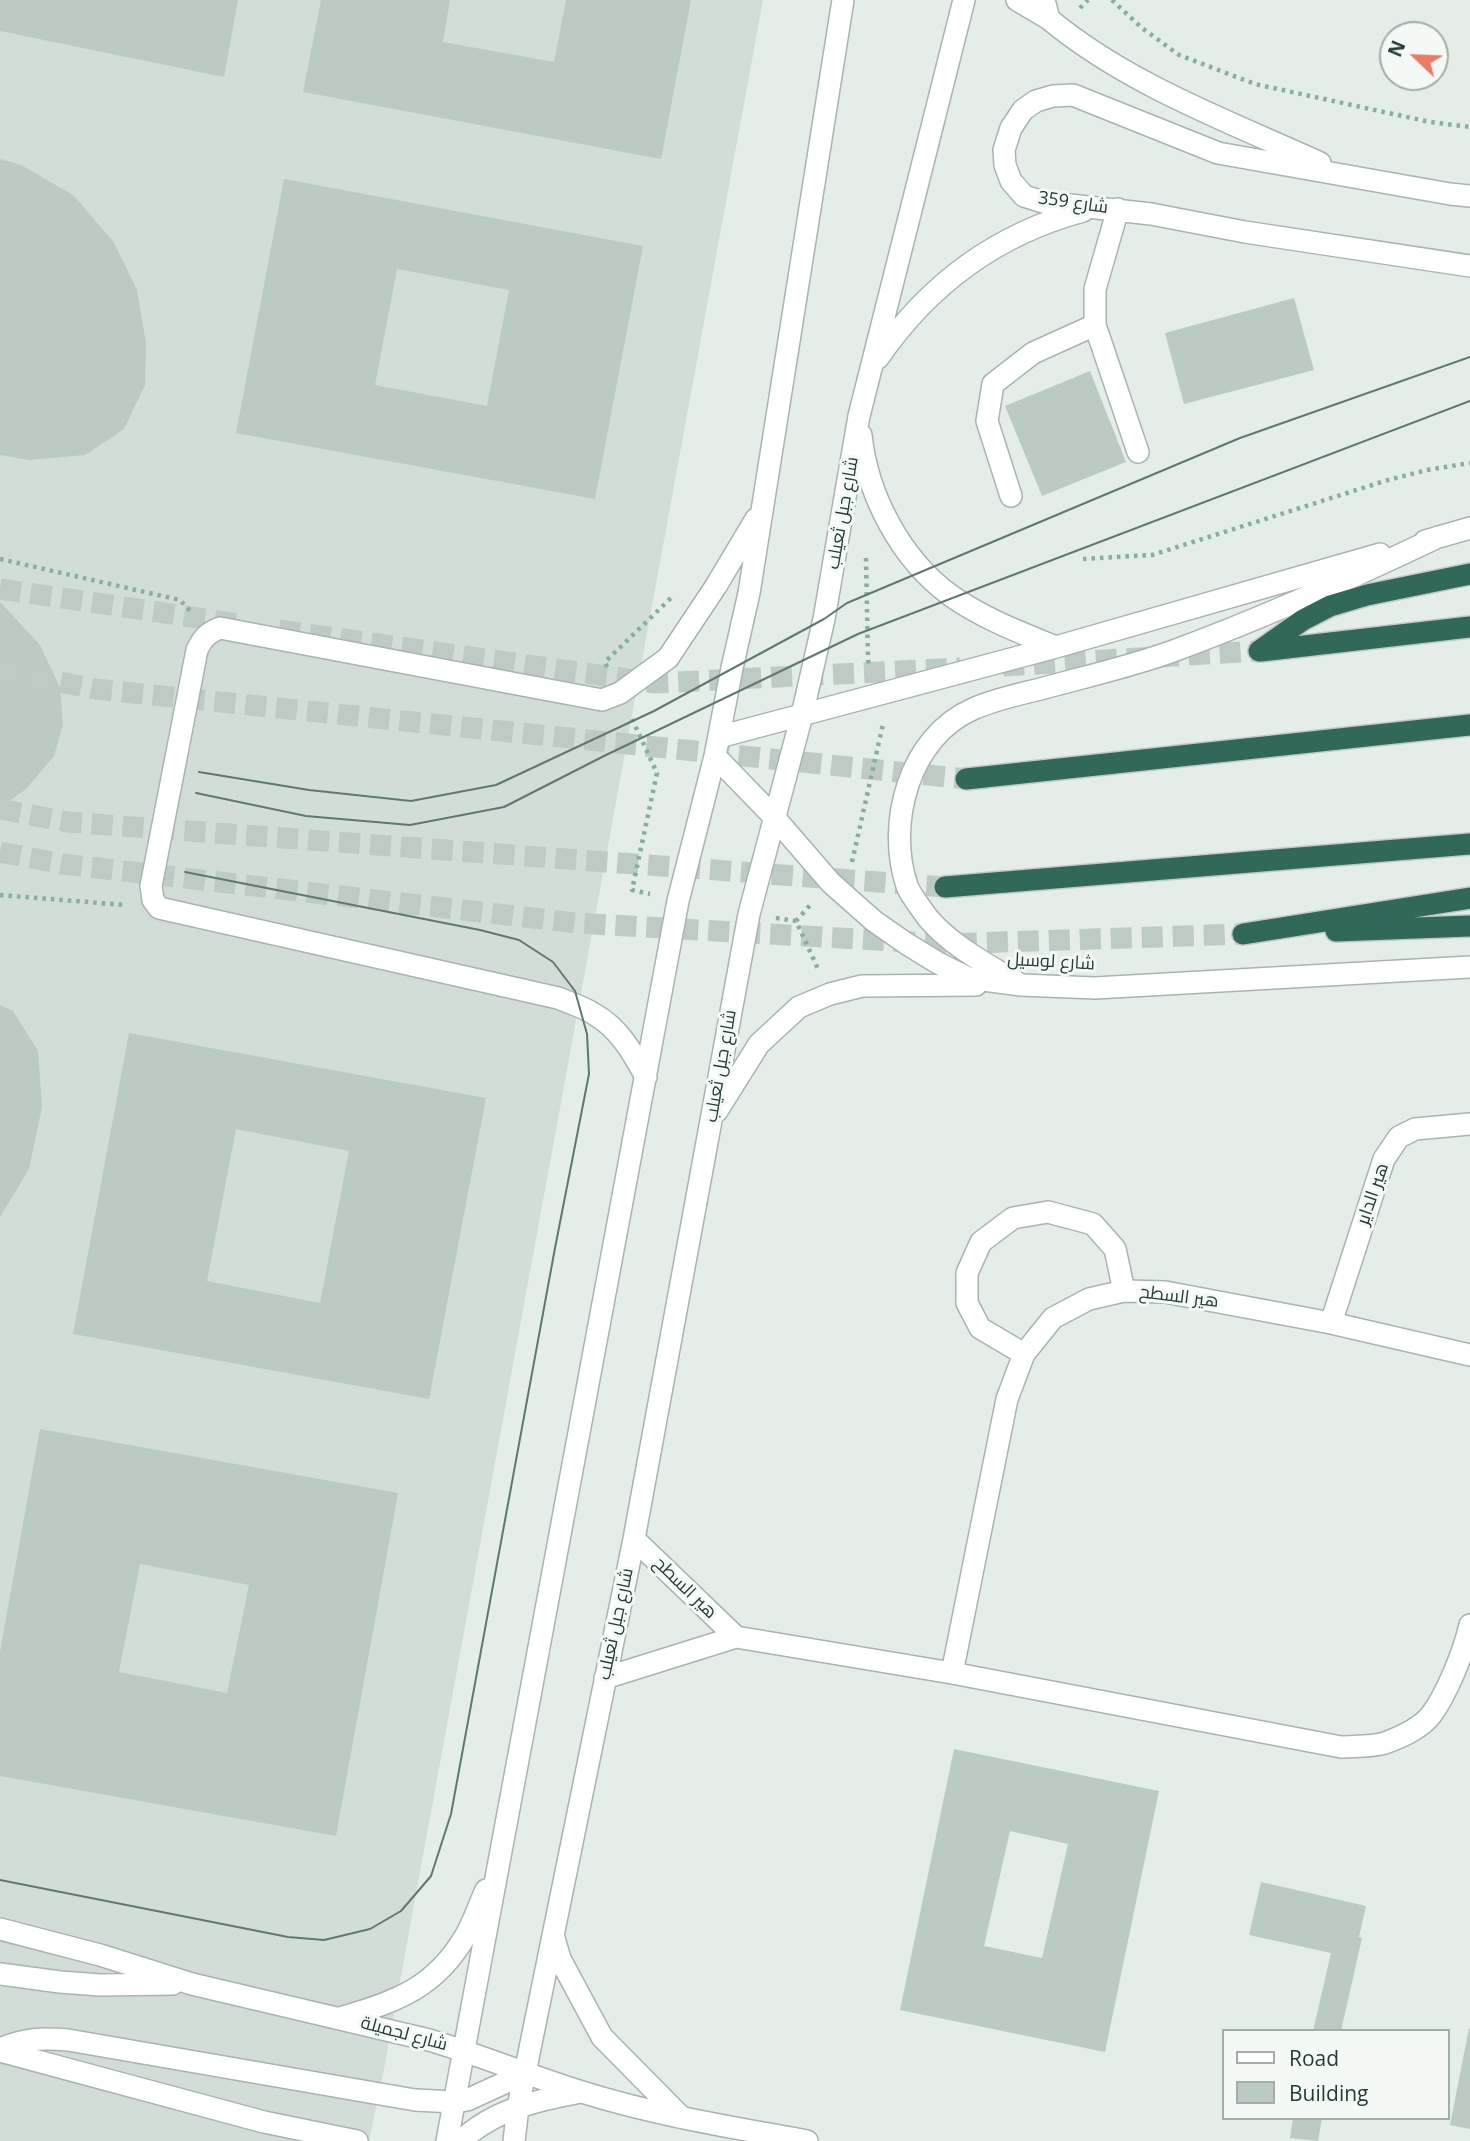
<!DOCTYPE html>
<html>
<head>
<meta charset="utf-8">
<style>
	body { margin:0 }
	#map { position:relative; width:1470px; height:2141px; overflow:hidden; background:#e4ede8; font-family:"Open Sans",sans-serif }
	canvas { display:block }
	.legend { position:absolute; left:1222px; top:2029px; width:228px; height:91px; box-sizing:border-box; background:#f4f9f6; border:2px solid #a1aea9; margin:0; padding:9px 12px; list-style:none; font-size:21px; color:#243d35 }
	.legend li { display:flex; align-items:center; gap:14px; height:35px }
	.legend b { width:35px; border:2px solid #a1aea9 }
	.north { position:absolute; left:1379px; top:21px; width:70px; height:70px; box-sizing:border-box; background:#f4f9f6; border:2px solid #a1aea9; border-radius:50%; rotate:293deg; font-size:19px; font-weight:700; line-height:28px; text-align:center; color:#243d35 }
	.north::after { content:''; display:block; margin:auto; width:24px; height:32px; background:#eb7b64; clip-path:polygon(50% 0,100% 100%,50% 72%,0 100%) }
</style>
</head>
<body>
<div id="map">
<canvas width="1470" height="2141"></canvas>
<ul class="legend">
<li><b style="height:9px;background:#fff"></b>Road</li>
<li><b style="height:19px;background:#bccac4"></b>Building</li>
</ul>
<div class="north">N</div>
</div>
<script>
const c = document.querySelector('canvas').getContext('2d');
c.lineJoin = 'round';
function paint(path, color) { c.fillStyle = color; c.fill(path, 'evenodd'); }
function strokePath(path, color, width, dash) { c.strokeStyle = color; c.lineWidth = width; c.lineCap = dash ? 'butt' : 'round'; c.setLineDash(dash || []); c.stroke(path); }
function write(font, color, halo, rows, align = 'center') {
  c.font = font + ' "Open Sans",Cairo,sans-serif'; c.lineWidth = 6; c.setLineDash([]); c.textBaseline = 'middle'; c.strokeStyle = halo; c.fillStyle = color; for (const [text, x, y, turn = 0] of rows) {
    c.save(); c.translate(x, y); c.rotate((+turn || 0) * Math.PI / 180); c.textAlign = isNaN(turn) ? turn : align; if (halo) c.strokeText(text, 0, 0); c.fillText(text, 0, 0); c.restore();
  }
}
paint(new Path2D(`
	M 0,0 L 763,0 L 383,2074 L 369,2141 L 0,2141 Z`), '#d2ddd7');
paint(new Path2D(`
	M 0,0 L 238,0 L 224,77 L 0,31 Z
	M 321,0 L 450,0 L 443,42 L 554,62 L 566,0 L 691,0 L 661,159 L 303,92 Z
	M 0,159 L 21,165 L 73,195 L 113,241 L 137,290 L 146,343 L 145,385 L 124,429 L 85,455 L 29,460 L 0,455 Z
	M 284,179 L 643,246 L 595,499 L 236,433 ZM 397,269 L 509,290 L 487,406 L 375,385 Z
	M 1294,298 L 1314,370 L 1184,404 L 1165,333 Z
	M 1090,371 L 1126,462 L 1042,496 L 1005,406 Z
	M 0,602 L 40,645 L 60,688 L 63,725 L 54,756 L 26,789 L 0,808 Z
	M 0,1005 L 13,1011 L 38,1051 L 42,1107 L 29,1169 L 0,1217 Z
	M 129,1033 L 486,1098 L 429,1399 L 73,1334 ZM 236,1129 L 349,1151 L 320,1303 L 207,1281 Z
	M 40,1429 L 398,1493 L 336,1836 L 0,1776 L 0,1652 ZM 140,1564 L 249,1585 L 227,1693 L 119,1672 Z
	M 954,1749 L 1159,1791 L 1105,2052 L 900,2010 ZM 1010,1831 L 1068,1844 L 1042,1958 L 984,1946 Z
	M 1261,1882 L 1366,1906 L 1359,1937 L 1362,1938 L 1341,2031 L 1313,2031 L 1331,1953 L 1249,1935 Z
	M 1469,2028 L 1470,2029 L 1470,2129 L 1450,2125 Z
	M 1293,2118 L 1322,2118 L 1318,2141 L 1290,2138 Z`), '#bccac4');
strokePath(new Path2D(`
	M 0,589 L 240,624
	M 279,630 L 656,683 L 960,668
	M 1003,666 L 1259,651
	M 0,670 L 95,689 L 966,779
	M 0,809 L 67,822 L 945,887
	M 0,852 L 63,864 L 576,923 L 944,944 L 1243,934`), '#becac4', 21, [21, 10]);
const minor = new Path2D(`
	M 1017,0 L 1049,19
	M 1044,0 L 1049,19 C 1127,84 1228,121 1320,163
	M 1470,196 L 1450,194 L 1218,153 L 1073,95 L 1053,96 L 1036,101 L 1023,110 L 1011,128 L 1004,150 L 1005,165 L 1011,181 L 1024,196 L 1043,202 L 1151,214 L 1245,232 L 1470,266
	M 1118,209 L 1095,289 L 1095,325 L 1138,452
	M 878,358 C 929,284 997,234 1083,211
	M 861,435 C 867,495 901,559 950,595 C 982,618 1019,632 1056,647
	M 1011,496 L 987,421 L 993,384 L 1033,353 L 1095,325
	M 1425,541 L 1470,528
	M 719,737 L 1056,647 L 1380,554
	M 715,756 L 774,817 L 831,883 L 874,921 L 907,944 L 938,963 L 968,978 L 1021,985 L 1095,988 L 1470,967
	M 1021,985 C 989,965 952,947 927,917 C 921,908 911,896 907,886 C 886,823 909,737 973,709 C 995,699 1021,694 1044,688 C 1088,676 1133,666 1176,650 C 1265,617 1352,578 1438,537
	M 646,1077 C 633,1053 619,1028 594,1014 C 583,1007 570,1003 558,998 L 159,908 L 153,900 L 151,886 L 197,650 C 203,638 207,633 220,628 L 602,700 L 620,693 L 668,658 L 716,586 L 756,519
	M 717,1111 L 759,1044 L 799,1007 L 830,994 L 862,986 L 976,985
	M 1331,1323 L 1384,1159 L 1399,1137 L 1415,1129 L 1470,1124
	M 1024,1354 L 980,1328 L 967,1303 L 967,1273 L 981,1242 L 1013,1218 L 1048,1212 L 1093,1224 L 1115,1249 L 1124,1291
	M 634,1539 L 736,1637
	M 952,1673 L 1007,1399 L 1024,1354 L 1053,1318 L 1089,1299 L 1124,1291 L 1165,1292 L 1331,1323 L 1470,1355
	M 605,1678 L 736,1637 L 952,1673 L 1341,1747 C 1355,1746 1372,1747 1385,1743 C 1401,1737 1420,1729 1431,1715 C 1447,1694 1464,1651 1470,1625
	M 0,1929 L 100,1955 L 192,1984 L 429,2040 C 480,2055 530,2076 582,2092 C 655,2115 731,2127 807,2141
	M 554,1938 L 560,1959 L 602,2037 L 681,2117
	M 0,1974 L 60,1982 L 100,1985 L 173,1984
	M 343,2017 C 398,2001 436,1987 466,1935 C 474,1921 479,1905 486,1890
	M 0,2049 C 26,2038 41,2038 68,2040 L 415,2100 L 455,2102 L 467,2100 L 526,2073
	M 0,2051 L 264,2122 L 357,2141
	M 447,2141 L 678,901 L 715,756 L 732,668 L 749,593 L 843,0
	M 461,2141 C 493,2110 538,2100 581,2092
	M 514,2141 L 518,2107 L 634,1539 L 749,914 L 802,715 L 824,619 L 859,416 L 964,0`);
const highway = new Path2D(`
	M 1259,651 L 1303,620 L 1330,606 L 1367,595 L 1470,574
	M 1261,651 L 1470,627
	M 966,779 L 1470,725
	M 945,887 L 1470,844
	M 1336,931 L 1470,926
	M 1243,934 L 1470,898`);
strokePath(minor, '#a7b5af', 24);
strokePath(highway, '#c2c9c6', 24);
strokePath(new Path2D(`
	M 1112,0 L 1142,28 L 1179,55 L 1255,84 L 1430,122 L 1470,127
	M 1080,8 L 1088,0
	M 866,558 L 868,660 L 870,668
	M 0,559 L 180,600 L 192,613
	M 1083,559 L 1152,555 L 1388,480 L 1427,470 L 1470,463
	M 607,667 L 605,662 L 671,598
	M 632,719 L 657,773 L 632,890 L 650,894
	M 852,862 L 883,724
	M 0,895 L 125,905
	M 776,918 L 796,921 L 819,971
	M 796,921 L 812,903`), '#86af9f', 4.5, [3.5, 5]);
strokePath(minor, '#fff', 21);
strokePath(highway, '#316859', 21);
strokePath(new Path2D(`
	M 199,772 L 309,790 L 411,801 L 496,785 L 654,711 L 824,619 L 847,603 L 1240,438 L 1470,357
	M 196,793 L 306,816 L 410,825 L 504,807 L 604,756 L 858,634 L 1470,401
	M 0,1880 L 288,1937 L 324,1940 L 370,1929 L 401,1911 L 431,1876 L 451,1814 L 555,1248 L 589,1074 L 587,1034 L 575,991 L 553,962 L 519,940 L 480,930 L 185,872`), '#5f7970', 2);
write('18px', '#243d35', '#f4f9f6', [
	["شارع 359",1073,203,8],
	["شارع جبل ثعيلب",843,513,-80],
	["شارع لوسيل",1051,962,3],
	["شارع جبل ثعيلب",721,1066,-80],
	["هير الداير",1373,1194,-71],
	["هير السطح",1179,1297,7],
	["هير السطح",685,1588,44],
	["شارع جبل ثعيلب",616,1624,-78],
	["شارع لجميلة",404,2034,15]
]);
</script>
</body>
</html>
